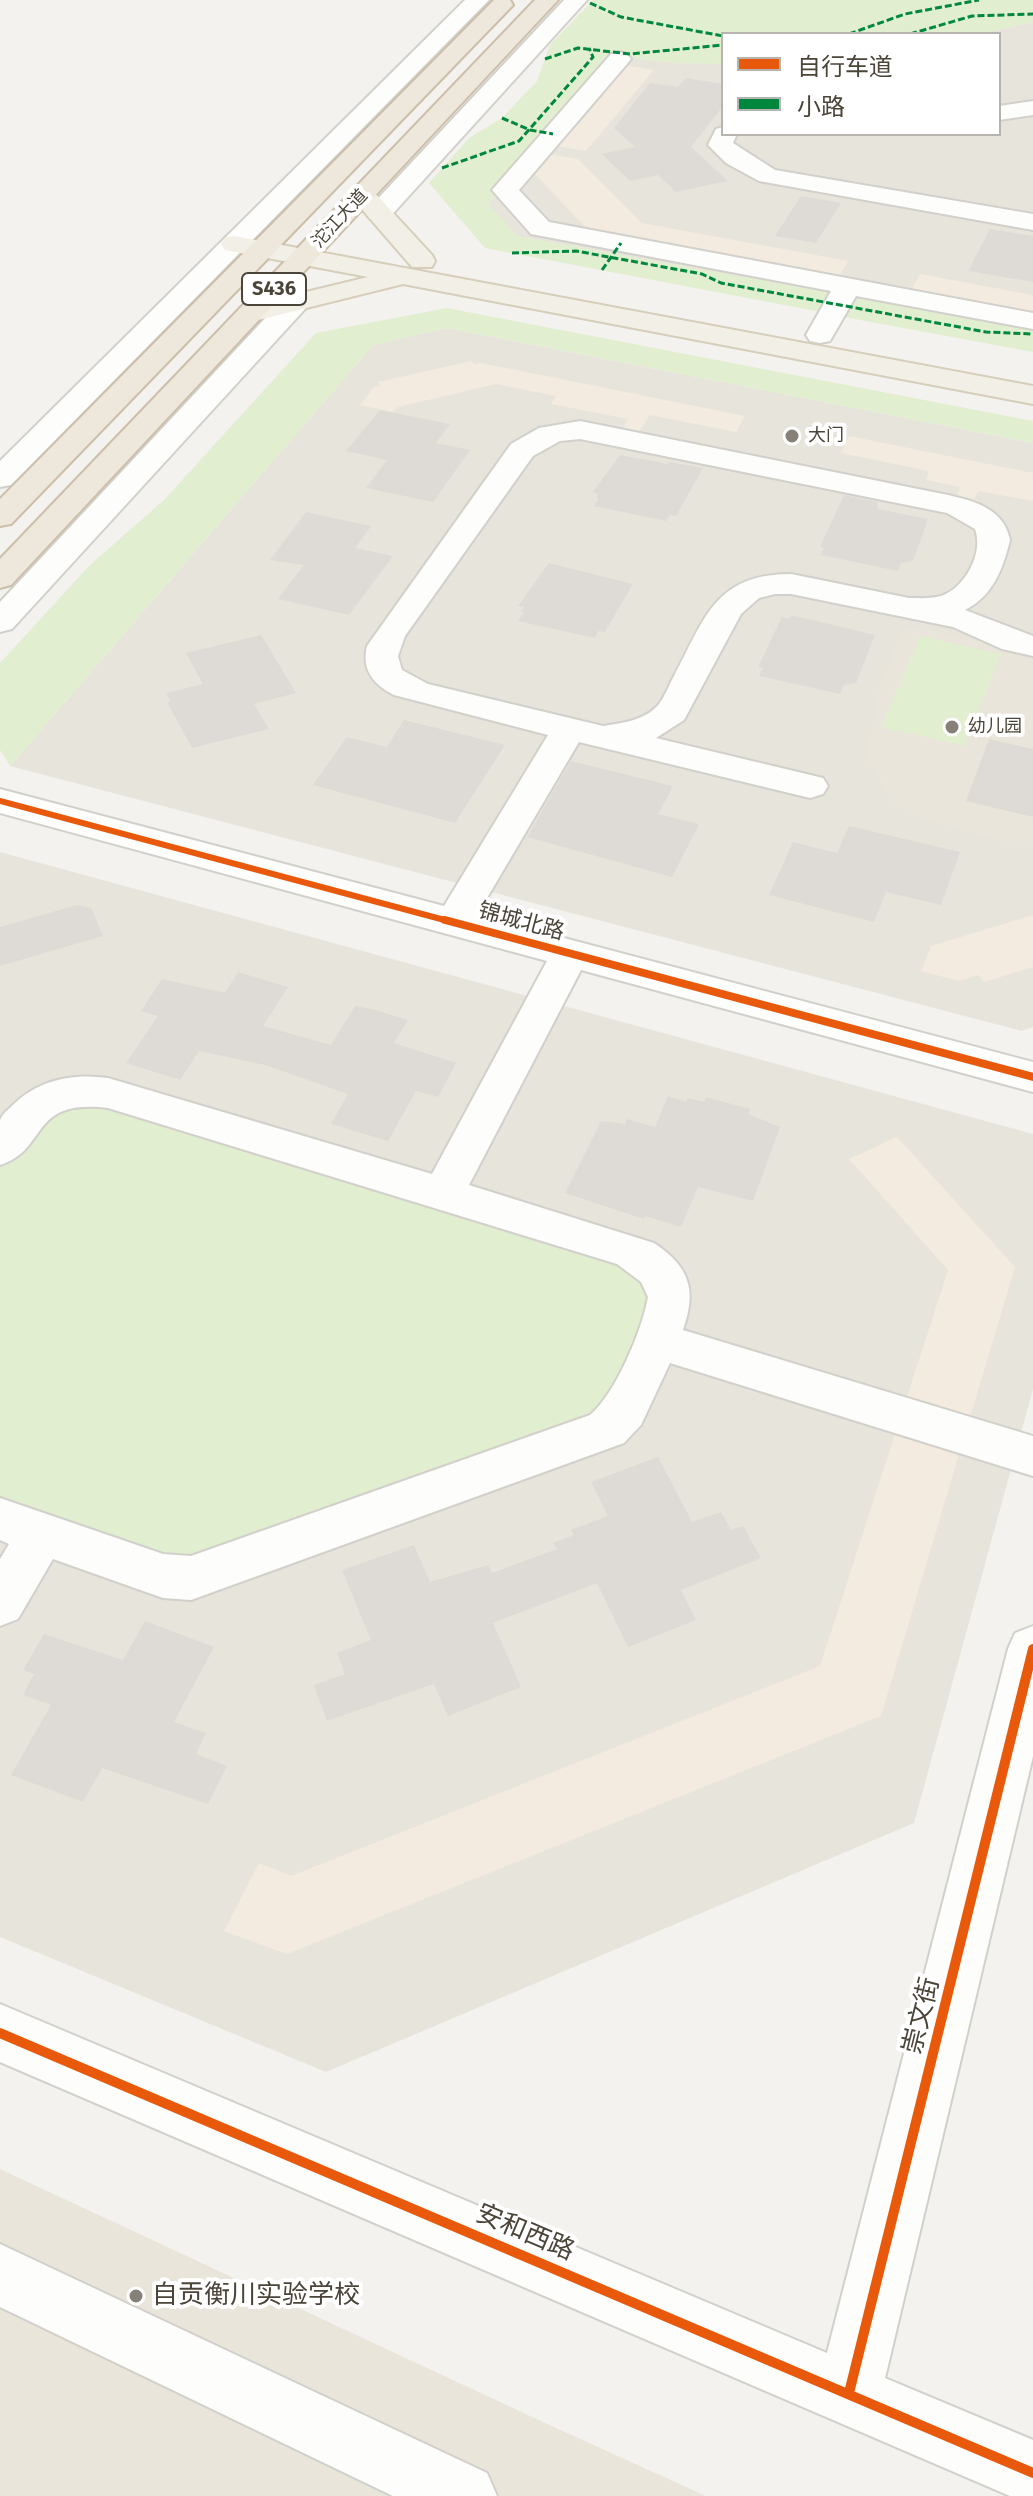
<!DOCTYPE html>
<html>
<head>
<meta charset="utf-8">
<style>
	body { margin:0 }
	#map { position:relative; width:1033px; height:2496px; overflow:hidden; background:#f4f2ee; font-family:"Fira Sans","Noto Sans SC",sans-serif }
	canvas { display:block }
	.legend { position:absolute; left:721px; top:32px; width:280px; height:104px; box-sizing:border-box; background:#fff; border:2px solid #b7b4b0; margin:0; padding:10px 14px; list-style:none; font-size:24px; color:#4b4439 }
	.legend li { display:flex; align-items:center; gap:16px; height:40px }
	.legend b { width:40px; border:2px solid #b7b4b0 }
</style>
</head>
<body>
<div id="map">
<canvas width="1033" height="2496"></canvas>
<ul class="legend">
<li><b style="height:10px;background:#e8590c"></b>自行车道</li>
<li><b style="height:10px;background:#00873e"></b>小路</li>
</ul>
</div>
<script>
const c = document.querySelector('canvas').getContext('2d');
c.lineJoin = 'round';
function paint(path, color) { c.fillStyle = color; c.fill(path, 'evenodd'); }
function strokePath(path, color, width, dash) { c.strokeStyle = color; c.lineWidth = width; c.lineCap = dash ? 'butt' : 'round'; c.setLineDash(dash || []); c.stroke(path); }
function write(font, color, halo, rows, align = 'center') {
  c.font = font + ' "Fira Sans","Noto Sans SC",sans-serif'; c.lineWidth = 8; c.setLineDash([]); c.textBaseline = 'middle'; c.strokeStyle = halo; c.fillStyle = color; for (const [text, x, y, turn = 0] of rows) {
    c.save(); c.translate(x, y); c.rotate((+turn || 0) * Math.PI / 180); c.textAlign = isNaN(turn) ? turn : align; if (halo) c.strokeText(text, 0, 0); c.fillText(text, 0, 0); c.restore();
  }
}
paint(new Path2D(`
	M 1033,22 L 1033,329 L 516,236 L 488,204 L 614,55 L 673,63 L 723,64 L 723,134 L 999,134 L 999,34 L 980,34 Z
	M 447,328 L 1033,443 L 1033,652 L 875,766 L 893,801 L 1007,842 L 1033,842 L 1033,1027 L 1022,1031 L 10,766 L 373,345 Z
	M 0,852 L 1033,1134 L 1033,1389 L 914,1823 L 326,2072 L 0,1937 Z`), '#e7e4dc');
paint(new Path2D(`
	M 624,65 L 654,70 L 586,151 L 556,146 Z
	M 549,154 L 578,159 L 642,223 L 848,261 L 839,276 L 588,230 L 534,173 Z
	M 920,274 L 1033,295 L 1033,313 L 911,290 Z
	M 471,361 L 475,364 L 481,363 L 745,416 L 736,432 L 650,415 L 640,431 L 623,428 L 628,419 L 551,404 L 556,396 L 496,384 L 398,407 L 393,412 L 360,405 L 374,387 L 380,386 L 378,382 Z
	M 849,436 L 1033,473 L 1033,501 L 979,491 L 974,499 L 957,496 L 960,487 L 926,480 L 929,471 L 841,453 Z
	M 1033,915 L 1033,967 L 984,982 L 978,975 L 959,981 L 921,971 L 931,946 Z
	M 897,1137 L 1015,1267 L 881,1716 L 287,1954 L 224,1931 L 259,1863 L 291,1876 L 820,1666 L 948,1270 L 849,1159 Z`), '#f3ebdf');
paint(new Path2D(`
	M 903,626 L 1033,652 L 1033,842 L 1007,842 L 920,818 L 893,801 L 875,766 L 866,763 L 878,691 Z
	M 0,2169 L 543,2422 L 706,2496 L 0,2496 Z`), '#eae5da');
paint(new Path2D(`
	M 593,0 L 1033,0 L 1033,22 L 980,34 L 723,34 L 723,64 L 673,63 L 614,55 L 488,204 L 517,236 L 833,293 L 821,312 L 485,248 L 429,183 L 469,138 L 502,118 L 537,81 L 550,45 Z
	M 854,297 L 1033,329 L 1033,352 L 844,317 Z
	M 447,308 L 1033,421 L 1033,443 L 447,328 L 373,345 L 10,766 L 0,750 L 0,663 L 90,565 L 164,500 L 316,333 Z
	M 920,636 L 1001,654 L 965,746 L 881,727 Z
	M 84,1099 L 640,1270 L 655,1308 L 600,1416 L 173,1564 L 0,1504 L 0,1168 L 28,1128 Z`), '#e1eecf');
paint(new Path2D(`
	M 686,78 L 723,84 L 723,106 L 691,147 L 728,181 L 676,192 L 658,175 L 630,181 L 602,154 L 635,147 L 614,128 L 650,83 L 678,87 Z
	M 801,196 L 841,203 L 816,243 L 775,236 Z
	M 990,229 L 1033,236 L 1033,282 L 968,271 Z
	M 380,410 L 450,424 L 436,443 L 470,450 L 433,502 L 366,488 L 387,460 L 346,451 Z
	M 620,455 L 668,464 L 669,462 L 703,468 L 676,516 L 670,515 L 666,521 L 594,506 L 599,498 L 596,498 L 598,494 L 593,492 Z
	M 844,495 L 877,502 L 878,509 L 928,519 L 913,561 L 901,563 L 898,571 L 821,555 L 824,548 L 820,547 Z
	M 306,512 L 371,526 L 355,548 L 393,556 L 349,615 L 278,599 L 304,565 L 270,560 Z
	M 549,563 L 633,584 L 605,632 L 598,631 L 595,638 L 518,621 L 524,612 L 521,611 L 524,607 L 518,606 Z
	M 791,615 L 875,635 L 856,683 L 844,685 L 840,694 L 759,676 L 763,668 L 758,667 L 782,617 L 789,619 Z
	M 261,635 L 296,693 L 254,704 L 269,729 L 192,748 L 167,702 L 171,701 L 166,693 L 203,684 L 186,653 Z
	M 404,720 L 505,745 L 455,823 L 313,785 L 347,737 L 387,747 Z
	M 989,739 L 1033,749 L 1033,817 L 966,801 Z
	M 571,761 L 673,786 L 658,814 L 699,824 L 672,877 L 527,837 Z
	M 849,826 L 960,852 L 941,905 L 886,892 L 874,922 L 769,895 L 793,842 L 837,853 Z
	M 77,905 L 91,908 L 103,936 L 0,966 L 0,927 Z
	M 238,972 L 288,987 L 263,1026 L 331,1045 L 355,1006 L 372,1009 L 408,1020 L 394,1043 L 456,1063 L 438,1097 L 416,1091 L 388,1141 L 331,1124 L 348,1094 L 265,1065 L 199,1051 L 180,1080 L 126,1063 L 158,1016 L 141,1011 L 162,979 L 225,993 Z
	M 668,1096 L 686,1102 L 688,1098 L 704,1102 L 706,1097 L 750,1109 L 748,1114 L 780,1127 L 753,1201 L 698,1187 L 681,1227 L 645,1216 L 644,1219 L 565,1193 L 601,1121 L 625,1124 L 627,1119 L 655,1127 Z
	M 658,1457 L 692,1522 L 721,1512 L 731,1530 L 743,1526 L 761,1558 L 681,1590 L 696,1620 L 628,1647 L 597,1583 L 493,1623 L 521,1687 L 448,1716 L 434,1684 L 327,1721 L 314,1685 L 345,1674 L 337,1653 L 371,1640 L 342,1570 L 414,1545 L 430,1582 L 488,1565 L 492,1573 L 557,1549 L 553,1543 L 574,1535 L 571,1530 L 608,1516 L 591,1482 Z
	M 145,1621 L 214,1647 L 174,1722 L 206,1733 L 196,1754 L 227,1766 L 208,1804 L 102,1768 L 83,1802 L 11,1775 L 51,1705 L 23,1695 L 34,1674 L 23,1670 L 44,1634 L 123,1660 Z`), '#dedbd6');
const minor = new Path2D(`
	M 465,0 L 489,0 L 11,485 L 0,487 L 0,461 Z
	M 564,0 L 587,0 L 388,219 L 370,219 L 366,213 L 370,207 Z
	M 619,52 L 627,54 L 631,59 L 627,64 L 519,190 L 549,222 L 1033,313 L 1033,329 L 856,296 L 830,341 L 820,343 L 810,341 L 806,335 L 831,291 L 531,234 L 492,190 L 611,54 Z
	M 1033,101 L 1033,115 L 999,120 L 999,106 Z
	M 723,127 L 723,134 L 737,134 L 733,143 L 775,170 L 1033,214 L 1033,230 L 759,181 L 726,163 L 708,145 L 716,129 Z
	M 295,295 L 305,297 L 309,303 L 305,309 L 12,629 L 0,632 L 0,602 L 285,297 Z
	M 580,421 L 948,495 C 975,501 1004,509 1010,540 C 1003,569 993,596 965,610 L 1033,636 L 1033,656 L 1002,649 L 953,627 L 791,594 L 775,594 L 759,598 L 741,614 L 684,720 L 656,738 L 823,778 L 828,786 L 823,794 L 810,798 L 579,742 L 477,915 L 1033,1062 L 1033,1092 L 581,970 L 469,1185 L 654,1243 C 690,1267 697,1290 683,1330 L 1033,1436 L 1033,1476 L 670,1363 L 641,1425 L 624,1443 L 191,1600 L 163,1598 L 53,1559 L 18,1619 L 0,1626 L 0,1559 L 9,1544 L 0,1540 L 0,1498 L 163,1554 L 191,1556 L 590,1415 C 616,1393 642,1330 648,1297 L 641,1282 L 617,1264 L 108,1108 C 28,1098 49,1150 0,1165 C 0,1151 0,1135 0,1121 C 1,1116 6,1111 11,1107 C 37,1080 72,1073 108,1078 L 432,1174 L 547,961 L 0,813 L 0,789 L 444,906 L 548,735 L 394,695 C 374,685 361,670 367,646 L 511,444 L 539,428 ZM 580,439 L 947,513 L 975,529 C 984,553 965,588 941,596 C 931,599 919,598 909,598 L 791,574 C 715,574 705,618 674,676 C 669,685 665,696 659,704 C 646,720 623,723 603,726 L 428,684 L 402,670 L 398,656 L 405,636 L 533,456 L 560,441 Z
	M 1033,1626 L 1033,1756 L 885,2378 L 1033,2440 L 1033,2496 L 1010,2496 L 0,2062 L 0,2004 L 827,2353 L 1008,1649 L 1015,1633 Z
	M 0,2244 L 487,2473 L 497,2496 L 393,2496 L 0,2307 Z`);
const major = new Path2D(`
	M 363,187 L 372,190 L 432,255 L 435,261 L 432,267 L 412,267 L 354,200 L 350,195 L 354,190 Z
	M 234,236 L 1033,386 L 1033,404 L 403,284 L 250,322 L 240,320 L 236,314 L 240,308 L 368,277 L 225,250 L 221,244 L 225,238 Z`);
const highway = new Path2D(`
	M 494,0 L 510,0 L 513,5 L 11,524 L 0,526 L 0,499 Z
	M 535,0 L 558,0 L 11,585 L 0,588 L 0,559 Z`);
strokePath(minor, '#d2d0cb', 4);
strokePath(major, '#d6cebb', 4);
strokePath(highway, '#ccbfa9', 4);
paint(minor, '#fdfdfc');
paint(major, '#f2efe6');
paint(highway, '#ede8db');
strokePath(new Path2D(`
	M 590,3 L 621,17 L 723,36
	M 849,34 L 905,14 L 979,0
	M 910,34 L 972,16 L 1033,14
	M 545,59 L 578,48 L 630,54 L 723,45
	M 502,118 L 530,130 L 553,134
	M 442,168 L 519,141 L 593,57 L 589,48
	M 512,253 L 576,251 L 702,274 L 721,283 L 986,332 L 1033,334
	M 602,270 L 621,243`), '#00873e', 3, [7, 3]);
strokePath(new Path2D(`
	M 0,801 L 452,922`), '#e8590c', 6);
strokePath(new Path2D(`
	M 445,920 L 1033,1077`), '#e8590c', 8);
strokePath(new Path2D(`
	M 0,2033 L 1033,2473
	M 849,2393 L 1033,1649`), '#e8590c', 10);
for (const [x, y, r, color] of [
	[792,436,8,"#868178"],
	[952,727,8,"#868178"],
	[136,2296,8,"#868178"]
]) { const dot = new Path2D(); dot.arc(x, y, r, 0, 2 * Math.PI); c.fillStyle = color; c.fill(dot); strokePath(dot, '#fff', 3); }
write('18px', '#4b4439', '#fff', [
	["沱江大道",340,219,-47]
]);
write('18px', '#4b4439', '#fff', [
	["大门",808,436],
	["幼儿园",968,727]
], 'left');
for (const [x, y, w] of [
	[274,289,64]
]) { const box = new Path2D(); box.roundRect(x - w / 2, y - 16, w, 32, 6); c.fillStyle = '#fff'; c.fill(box); strokePath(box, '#4b4439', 2); }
write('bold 20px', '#4b4439', null, [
	["S436",274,289]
]);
write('22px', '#4b4439', '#fff', [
	["锦城北路",521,922,15]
]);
write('26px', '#4b4439', '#fff', [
	["崇文街",922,2016,-76],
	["安和西路",525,2233,23]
]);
write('26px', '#4b4439', '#fff', [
	["自贡衡川实验学校",152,2296]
], 'left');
</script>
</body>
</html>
